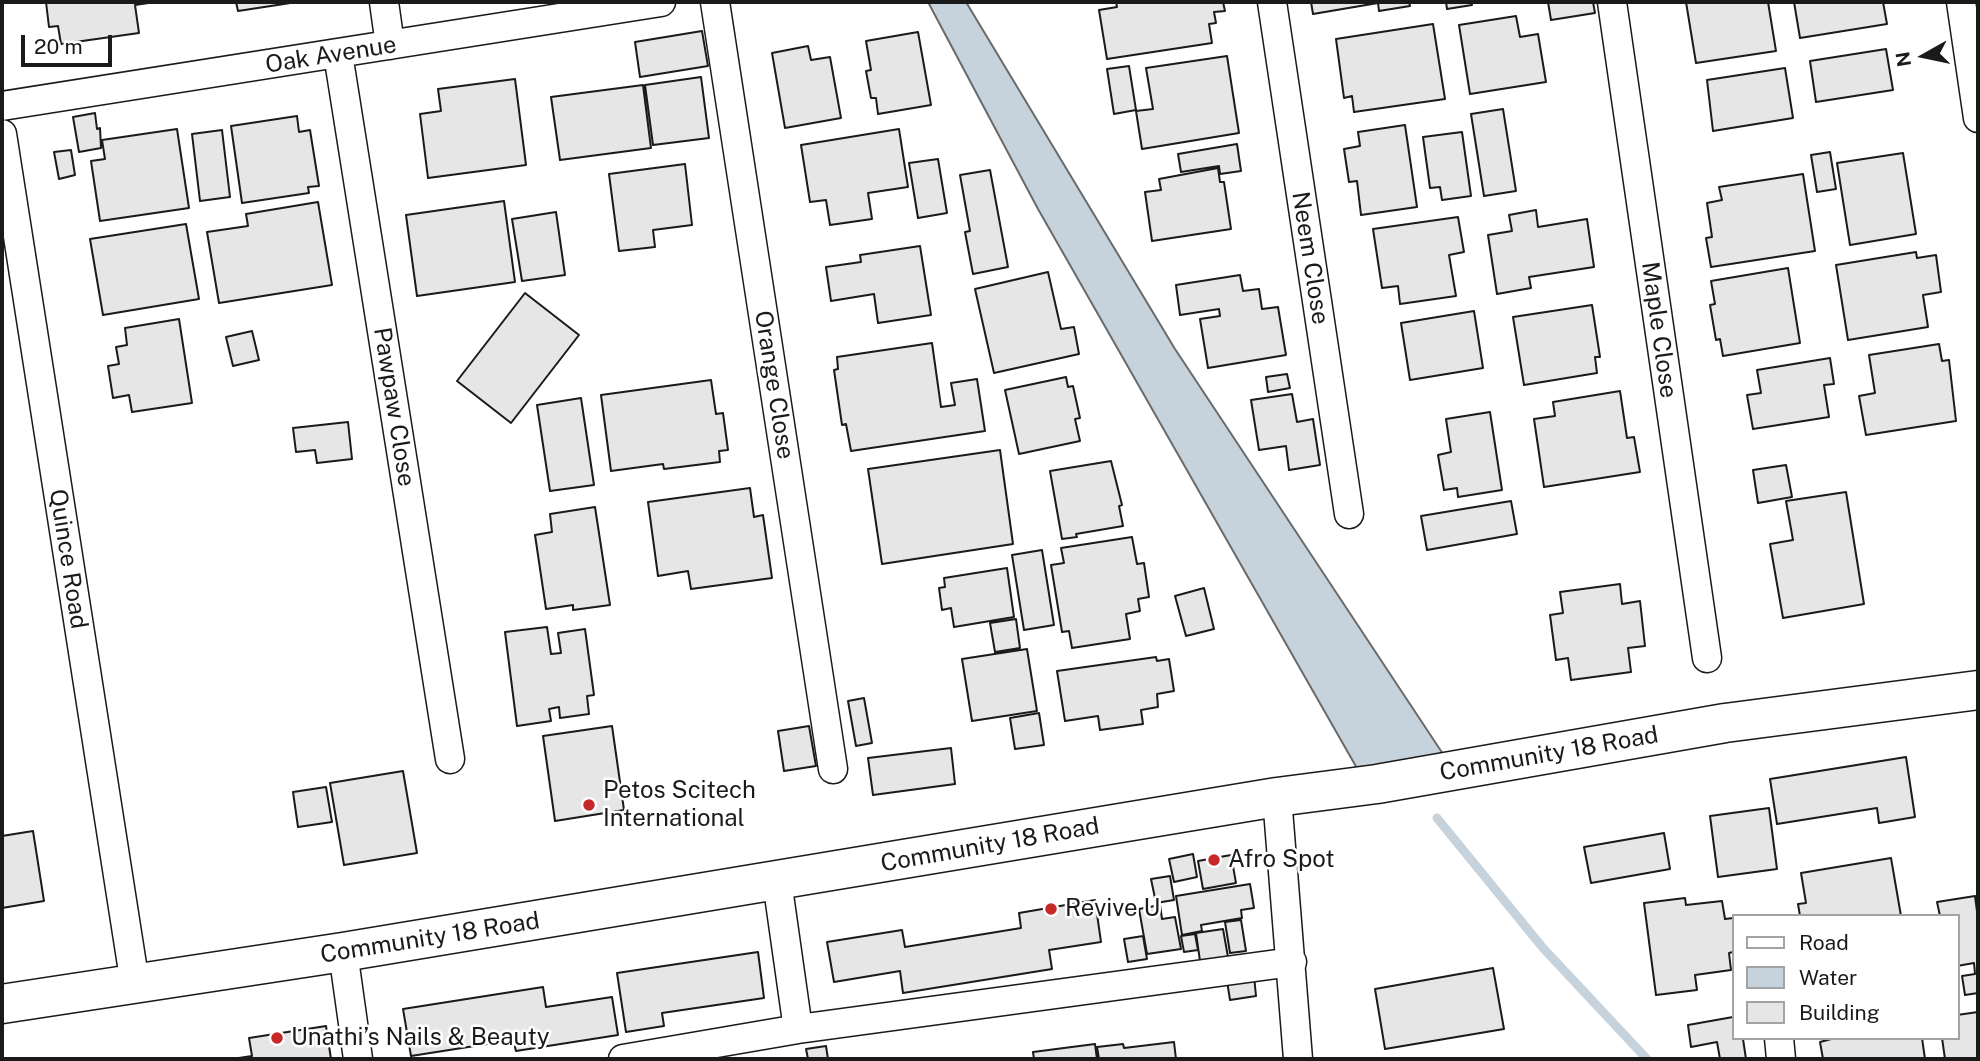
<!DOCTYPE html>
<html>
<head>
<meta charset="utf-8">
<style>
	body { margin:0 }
	#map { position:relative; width:1980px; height:1061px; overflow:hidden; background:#fff; font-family:"Public Sans",sans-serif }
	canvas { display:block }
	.frame { position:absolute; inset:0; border:4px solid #1a1a1a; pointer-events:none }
	.legend { position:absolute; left:1732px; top:914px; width:228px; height:126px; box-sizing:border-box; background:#fff; border:2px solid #a3a3a3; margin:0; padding:9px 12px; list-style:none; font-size:21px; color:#1a1a1a }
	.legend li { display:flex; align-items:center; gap:14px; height:35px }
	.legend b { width:35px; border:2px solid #a3a3a3 }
	.north { position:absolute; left:1889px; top:21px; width:70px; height:70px; -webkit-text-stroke:5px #fff; paint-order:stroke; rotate:261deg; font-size:19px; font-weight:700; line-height:28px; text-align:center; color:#1a1a1a }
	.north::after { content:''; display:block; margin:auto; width:24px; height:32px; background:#1a1a1a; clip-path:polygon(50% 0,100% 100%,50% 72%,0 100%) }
	.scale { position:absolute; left:21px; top:35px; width:91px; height:32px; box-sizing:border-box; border:4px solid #1a1a1a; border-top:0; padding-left:9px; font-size:21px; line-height:24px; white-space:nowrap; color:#1a1a1a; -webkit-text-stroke:5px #fff; paint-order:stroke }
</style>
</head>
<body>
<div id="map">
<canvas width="1980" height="1061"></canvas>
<div class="frame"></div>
<ul class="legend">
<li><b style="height:9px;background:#fff"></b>Road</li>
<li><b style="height:19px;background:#c6d2dc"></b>Water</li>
<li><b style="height:19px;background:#e6e6e6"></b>Building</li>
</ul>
<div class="north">N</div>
<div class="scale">20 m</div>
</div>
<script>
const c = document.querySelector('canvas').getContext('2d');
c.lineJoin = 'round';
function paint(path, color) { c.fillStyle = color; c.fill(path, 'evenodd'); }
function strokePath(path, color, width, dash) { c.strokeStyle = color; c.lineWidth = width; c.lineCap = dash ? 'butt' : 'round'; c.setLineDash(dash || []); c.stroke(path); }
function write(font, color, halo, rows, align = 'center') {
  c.font = font + ' "Public Sans",sans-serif'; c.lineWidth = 5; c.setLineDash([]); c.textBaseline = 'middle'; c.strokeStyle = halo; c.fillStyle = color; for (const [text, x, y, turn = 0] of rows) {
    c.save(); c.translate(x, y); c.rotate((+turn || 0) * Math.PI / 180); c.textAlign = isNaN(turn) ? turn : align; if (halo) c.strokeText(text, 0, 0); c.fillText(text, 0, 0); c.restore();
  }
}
const water = new Path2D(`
	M 928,2 L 966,2 L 1175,349 L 1445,757 L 1358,770 L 1038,209 Z`);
paint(water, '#c6d2dc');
strokePath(water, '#6a6a6a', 2);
strokePath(new Path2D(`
	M 1437,818 L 1543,948 L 1647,1059`), '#c6d2dc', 9);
const building = new Path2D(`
	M 46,2 L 155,2 L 135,5 L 139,33 L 61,44 L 58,26 L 49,27 Z
	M 236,2 L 297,2 L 238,11 Z
	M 1116,2 L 1223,2 L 1225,11 L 1214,12 L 1216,23 L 1209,24 L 1212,43 L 1107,59 L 1099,10 L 1117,7 Z
	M 1311,2 L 1409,2 L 1410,6 L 1379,11 L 1378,3 L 1313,14 Z
	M 1446,2 L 1471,2 L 1472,5 L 1447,9 Z
	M 1548,2 L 1593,2 L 1595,13 L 1551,20 Z
	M 1686,2 L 1768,2 L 1776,51 L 1696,63 Z
	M 1794,2 L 1883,2 L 1887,24 L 1800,38 Z
	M 1516,16 L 1520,37 L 1538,34 L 1546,82 L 1470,94 L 1459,25 Z
	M 1433,24 L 1445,99 L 1354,112 L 1352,96 L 1344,98 L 1336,39 Z
	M 702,31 L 708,66 L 640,77 L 635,42 Z
	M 918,32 L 931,105 L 878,114 L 876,98 L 871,98 L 866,71 L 871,70 L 866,41 Z
	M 808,46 L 811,60 L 830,57 L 841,118 L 785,128 L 772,53 Z
	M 1886,49 L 1893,90 L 1816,102 L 1810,61 Z
	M 1227,56 L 1239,133 L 1142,149 L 1136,111 L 1153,109 L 1146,68 Z
	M 1129,66 L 1136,110 L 1114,114 L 1107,69 Z
	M 1785,68 L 1793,118 L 1713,131 L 1707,80 Z
	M 701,77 L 709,138 L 653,145 L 645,85 Z
	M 515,79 L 526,165 L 428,178 L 420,114 L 441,111 L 438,89 Z
	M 643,85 L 651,148 L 560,160 L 551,97 Z
	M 1503,109 L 1516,191 L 1484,196 L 1471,114 Z
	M 95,113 L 97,129 L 100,128 L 101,148 L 79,152 L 73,117 Z
	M 297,116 L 299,132 L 310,130 L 319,186 L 308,187 L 309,193 L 242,203 L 231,126 Z
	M 1405,125 L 1417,207 L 1361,215 L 1357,181 L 1349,182 L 1344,149 L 1360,146 L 1358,132 Z
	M 177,129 L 189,208 L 100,221 L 91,161 L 105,159 L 102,140 Z
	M 899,129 L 908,187 L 868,193 L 872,219 L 830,225 L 826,200 L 810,202 L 801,145 Z
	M 222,130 L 230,197 L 200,201 L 192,134 Z
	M 1462,132 L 1471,196 L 1442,200 L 1440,187 L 1430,188 L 1423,137 Z
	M 1237,144 L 1241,171 L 1220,174 L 1219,166 L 1181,172 L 1178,154 Z
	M 71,150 L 75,175 L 59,179 L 54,152 Z
	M 1830,152 L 1836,189 L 1817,192 L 1811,155 Z
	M 1903,153 L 1916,234 L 1850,245 L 1837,163 Z
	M 938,159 L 947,213 L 918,218 L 909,163 Z
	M 685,164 L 692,225 L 653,230 L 655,247 L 619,251 L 609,174 Z
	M 1218,168 L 1220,182 L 1224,182 L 1231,229 L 1152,241 L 1145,192 L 1161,190 L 1159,179 Z
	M 990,170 L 1008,267 L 973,274 L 965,232 L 970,231 L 960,175 Z
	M 1803,174 L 1815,251 L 1711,267 L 1706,238 L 1712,237 L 1707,203 L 1722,200 L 1719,187 Z
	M 504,201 L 515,282 L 417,296 L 406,215 Z
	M 318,202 L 332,285 L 219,303 L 207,232 L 248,226 L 246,214 Z
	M 1536,210 L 1538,227 L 1587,219 L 1594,267 L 1529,277 L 1531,288 L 1497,294 L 1488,235 L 1512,231 L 1509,215 Z
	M 556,212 L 565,275 L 522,281 L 512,219 Z
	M 1458,217 L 1464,252 L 1449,255 L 1456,296 L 1400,304 L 1398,286 L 1382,288 L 1373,229 Z
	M 186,224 L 199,299 L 103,315 L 90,239 Z
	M 920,246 L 931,315 L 878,323 L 874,294 L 831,301 L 826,267 L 861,262 L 860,255 Z
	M 1916,252 L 1917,258 L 1936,255 L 1941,292 L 1923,295 L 1928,327 L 1848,340 L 1836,265 Z
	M 1788,268 L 1800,343 L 1723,356 L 1720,339 L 1716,340 L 1710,305 L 1715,304 L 1711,281 Z
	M 1048,272 L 1061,329 L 1074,327 L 1079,354 L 994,373 L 975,289 Z
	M 1240,275 L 1243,291 L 1259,289 L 1262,309 L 1278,307 L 1286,355 L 1208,368 L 1200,319 L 1220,316 L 1219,309 L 1180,315 L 1176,285 Z
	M 525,293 L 579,335 L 511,423 L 457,381 Z
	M 1592,305 L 1600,357 L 1595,357 L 1597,373 L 1524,385 L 1513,317 Z
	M 1474,311 L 1483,368 L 1410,380 L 1401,323 Z
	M 179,319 L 192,403 L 132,412 L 129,395 L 113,398 L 108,366 L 119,364 L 116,347 L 127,345 L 125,328 Z
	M 252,331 L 259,360 L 233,366 L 226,337 Z
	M 932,343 L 941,407 L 955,405 L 951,383 L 977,379 L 985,431 L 851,451 L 846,424 L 842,425 L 834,370 L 838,369 L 837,357 Z
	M 1939,344 L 1942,361 L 1949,360 L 1956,421 L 1866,435 L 1859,396 L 1875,393 L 1869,355 Z
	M 1830,358 L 1834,384 L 1824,385 L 1829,417 L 1753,429 L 1747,395 L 1761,393 L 1757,370 Z
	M 1287,374 L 1290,388 L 1268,392 L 1266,377 Z
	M 1066,377 L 1068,387 L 1073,386 L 1080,418 L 1075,419 L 1080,441 L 1019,454 L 1005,390 Z
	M 711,380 L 716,414 L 723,413 L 728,450 L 719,451 L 720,462 L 664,469 L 663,464 L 611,471 L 601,395 Z
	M 1620,391 L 1627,438 L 1634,437 L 1640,472 L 1544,487 L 1534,419 L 1555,416 L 1553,402 Z
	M 1292,394 L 1297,422 L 1313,419 L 1320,465 L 1289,470 L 1286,446 L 1259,450 L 1251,400 Z
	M 581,398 L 594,485 L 550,491 L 537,405 Z
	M 1490,412 L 1502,490 L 1458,497 L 1457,488 L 1444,490 L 1438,455 L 1451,452 L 1446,419 Z
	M 348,422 L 352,459 L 317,463 L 315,450 L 296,452 L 293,428 Z
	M 1000,450 L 1013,544 L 882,564 L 868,469 Z
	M 1111,461 L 1122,505 L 1119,506 L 1123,526 L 1076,534 L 1077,537 L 1062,539 L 1050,471 Z
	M 1786,465 L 1792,497 L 1758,503 L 1753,470 Z
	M 750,488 L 754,517 L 763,515 L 772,578 L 691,589 L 688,571 L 658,576 L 648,502 Z
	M 1846,492 L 1864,604 L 1783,618 L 1770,544 L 1793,540 L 1786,501 Z
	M 1511,501 L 1517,534 L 1427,550 L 1421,516 Z
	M 595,507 L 610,605 L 573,610 L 573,605 L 546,609 L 535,535 L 552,532 L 550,514 Z
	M 1132,537 L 1137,564 L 1144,563 L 1149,597 L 1138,599 L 1140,611 L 1126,614 L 1130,639 L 1072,648 L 1069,631 L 1062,632 L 1051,565 L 1064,563 L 1061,548 Z
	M 1042,550 L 1054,625 L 1024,630 L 1012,555 Z
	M 1007,568 L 1014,617 L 954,627 L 951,608 L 942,610 L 939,588 L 945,587 L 944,578 Z
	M 1620,584 L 1622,604 L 1640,601 L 1645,646 L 1628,648 L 1631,672 L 1571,680 L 1568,658 L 1556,660 L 1550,615 L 1563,613 L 1560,592 Z
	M 1204,588 L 1214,629 L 1186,636 L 1175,596 Z
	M 1016,619 L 1020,648 L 995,652 L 990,623 Z
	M 547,627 L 551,654 L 561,653 L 558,633 L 585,629 L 594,695 L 587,696 L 589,714 L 560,718 L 559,707 L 549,709 L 551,721 L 517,726 L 505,632 Z
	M 1027,649 L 1037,711 L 972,721 L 962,659 Z
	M 1156,657 L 1157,661 L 1169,659 L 1174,691 L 1157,694 L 1158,707 L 1141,710 L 1143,724 L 1100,730 L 1098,716 L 1065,721 L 1057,671 Z
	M 864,698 L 872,743 L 856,746 L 848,701 Z
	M 1039,713 L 1044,745 L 1015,749 L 1010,718 Z
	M 612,726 L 624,810 L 555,821 L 543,736 Z
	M 809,726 L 816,766 L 784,771 L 778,731 Z
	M 951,748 L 955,784 L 873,795 L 868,758 Z
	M 1906,757 L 1915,817 L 1879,823 L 1877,808 L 1777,824 L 1770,779 Z
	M 403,771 L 417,853 L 344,865 L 330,783 Z
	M 326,787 L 332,822 L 298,827 L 293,792 Z
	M 1769,808 L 1777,869 L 1718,877 L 1710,816 Z
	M 33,831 L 44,901 L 2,908 L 2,836 Z
	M 1664,833 L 1670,869 L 1591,883 L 1584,847 Z
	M 1193,854 L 1197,877 L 1174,882 L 1169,859 Z
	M 1231,855 L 1236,883 L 1203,889 L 1198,861 Z
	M 1891,858 L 1901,916 L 1800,916 L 1798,904 L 1806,903 L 1801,873 Z
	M 1170,876 L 1174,900 L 1156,903 L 1151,879 Z
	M 1250,884 L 1254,908 L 1241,910 L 1242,918 L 1201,925 L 1202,931 L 1182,935 L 1176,896 Z
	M 1975,896 L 1978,919 L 1978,993 L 1965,995 L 1962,976 L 1975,974 L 1974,963 L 1957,966 L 1957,916 L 1940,916 L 1937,902 Z
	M 1685,898 L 1686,905 L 1722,901 L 1725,919 L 1733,918 L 1733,952 L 1729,953 L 1731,970 L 1695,975 L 1697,990 L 1656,995 L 1644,903 Z
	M 1095,900 L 1101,942 L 1049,950 L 1052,969 L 903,993 L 900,971 L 834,982 L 827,942 L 902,930 L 905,947 L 1021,928 L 1019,913 Z
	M 1160,905 L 1162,919 L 1175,917 L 1181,949 L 1147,954 L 1139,909 Z
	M 1241,920 L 1246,951 L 1230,953 L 1225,922 Z
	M 1223,929 L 1228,957 L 1200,961 L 1196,933 Z
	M 1195,934 L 1198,950 L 1184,952 L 1181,936 Z
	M 1143,936 L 1147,959 L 1128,962 L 1124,939 Z
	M 758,952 L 764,998 L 662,1013 L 664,1026 L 626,1032 L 617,973 Z
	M 1493,968 L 1504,1029 L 1385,1049 L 1375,989 Z
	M 1254,976 L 1256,996 L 1230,1000 L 1227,981 Z
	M 543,987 L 546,1007 L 612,997 L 618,1035 L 516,1051 L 513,1040 L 411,1056 L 403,1009 Z
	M 1978,1012 L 1978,1059 L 1945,1059 L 1942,1038 L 1957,1038 L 1957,1015 Z
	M 1733,1017 L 1733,1038 L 1750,1038 L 1743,1039 L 1746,1059 L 1720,1059 L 1717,1042 L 1691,1047 L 1688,1025 Z
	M 326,1026 L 331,1059 L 232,1059 L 252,1056 L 249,1038 Z
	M 1835,1038 L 1922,1038 L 1925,1059 L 1823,1059 L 1820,1042 Z
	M 1174,1042 L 1176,1059 L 1099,1059 L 1097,1047 L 1123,1044 L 1124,1048 Z
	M 1095,1044 L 1097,1059 L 1034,1059 L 1033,1052 Z
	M 826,1046 L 828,1059 L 808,1059 L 806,1049 Z`);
paint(building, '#e6e6e6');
strokePath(building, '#1a1a1a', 2);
const street = new Path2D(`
	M 384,2 L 390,45
	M 715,2 L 833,769
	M 1272,2 L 1349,514
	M 1612,2 L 1707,658
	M 1961,2 L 1978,118
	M 338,54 L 450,759
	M 2,106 L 661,2
	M 2,134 L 135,984
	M 1277,797 L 1298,1059
	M 777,881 L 798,1029
	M 343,952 L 358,1059
	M 1779,1038 L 1781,1059
	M 623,1059 L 798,1029 L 1292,962`);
const secondary = new Path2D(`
	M 2,1004 L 343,952 L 1277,797 L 1377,784 L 1725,723 L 1978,690`);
strokePath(street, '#1a1a1a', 31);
strokePath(secondary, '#1a1a1a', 41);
strokePath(street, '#fff', 28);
strokePath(secondary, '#fff', 38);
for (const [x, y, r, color] of [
	[589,805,7,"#c62828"],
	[1214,860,7,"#c62828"],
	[1051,909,7,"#c62828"],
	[277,1038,7,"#c62828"]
]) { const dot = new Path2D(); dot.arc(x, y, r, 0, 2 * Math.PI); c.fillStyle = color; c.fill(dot); strokePath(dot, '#fff', 2.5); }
write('24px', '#1a1a1a', '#fff', [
	["Oak Avenue",331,55,-9],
	["Neem Close",1310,258,81],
	["Maple Close",1659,330,82],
	["Orange Close",774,385,81],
	["Pawpaw Close",394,407,81],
	["Quince Road",68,559,81],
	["Community 18 Road",1549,754,-10],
	["Community 18 Road",990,845,-10],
	["Community 18 Road",430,938,-9]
]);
write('24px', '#1a1a1a', '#fff', [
	["Petos Scitech",603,791],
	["International",603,819],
	["Afro Spot",1228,860],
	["Revive U",1065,909],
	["Unathi’s Nails & Beauty",291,1038]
], 'left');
</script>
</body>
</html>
